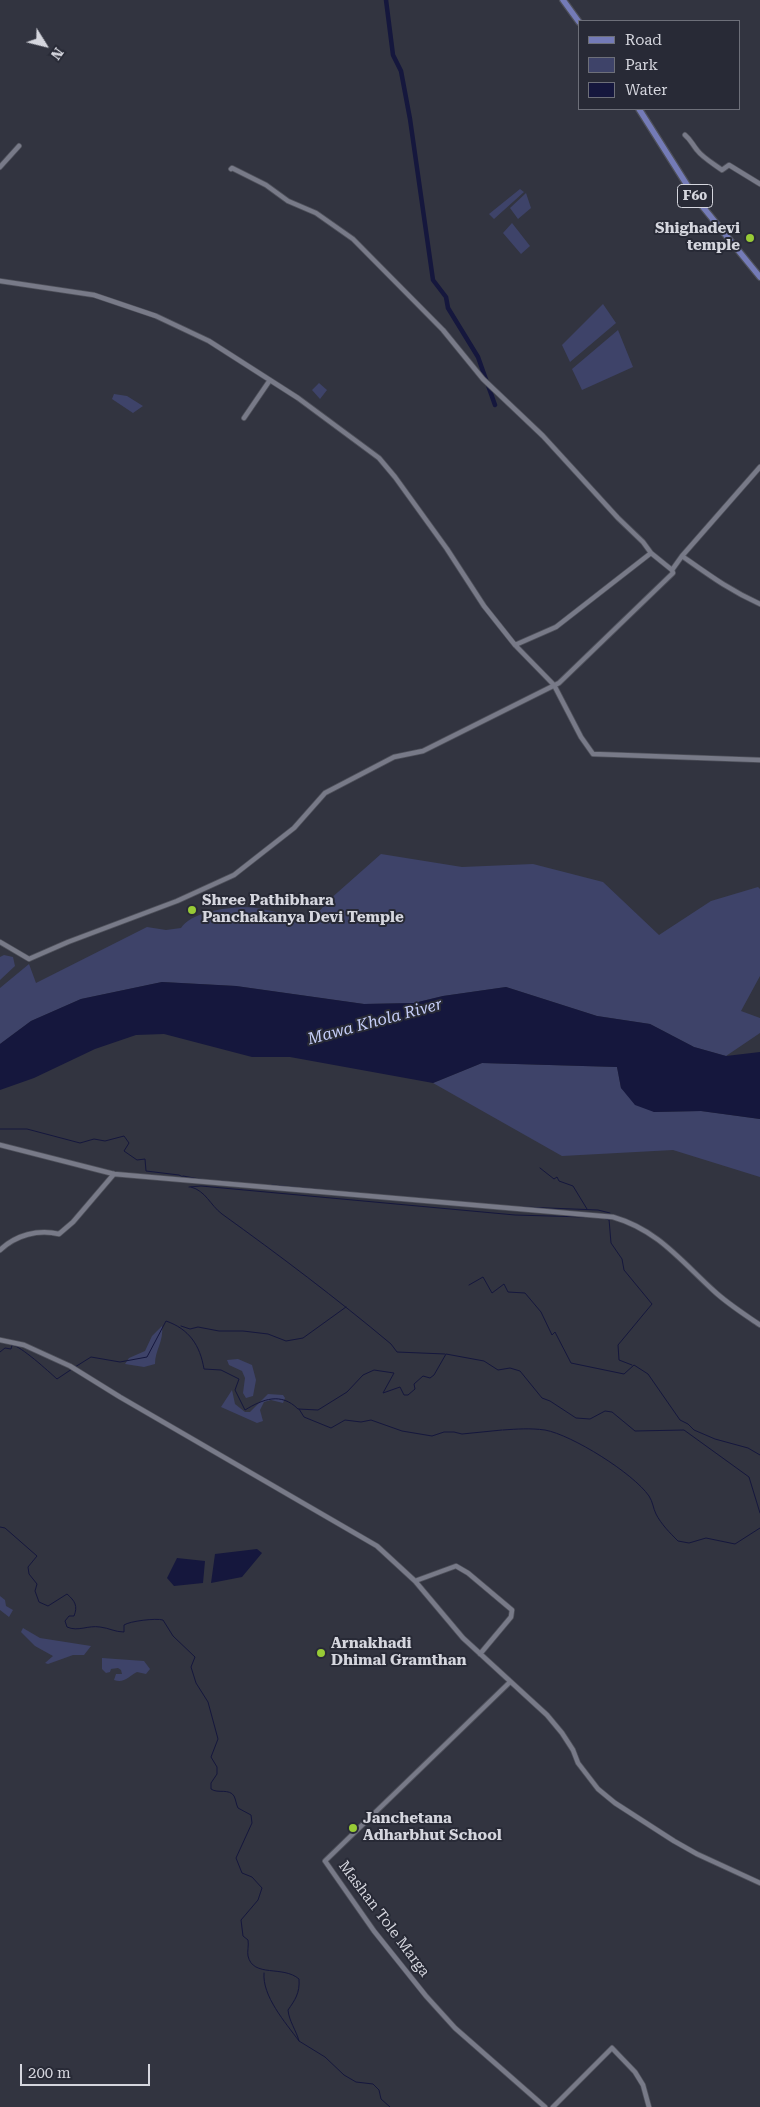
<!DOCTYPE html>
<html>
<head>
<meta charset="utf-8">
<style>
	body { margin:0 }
	#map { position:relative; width:760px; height:2107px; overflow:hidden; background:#323440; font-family:"Roboto Serif",serif }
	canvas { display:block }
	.legend { position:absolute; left:578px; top:20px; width:162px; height:90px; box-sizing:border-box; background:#282a36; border:1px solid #6d6f79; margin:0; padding:6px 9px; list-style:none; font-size:15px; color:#d5d6de }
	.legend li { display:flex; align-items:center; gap:10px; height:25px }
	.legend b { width:25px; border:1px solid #6d6f79 }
	.north { position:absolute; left:20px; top:20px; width:50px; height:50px; -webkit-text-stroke:4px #282a36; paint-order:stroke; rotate:126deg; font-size:14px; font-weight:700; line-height:20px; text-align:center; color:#d5d6de }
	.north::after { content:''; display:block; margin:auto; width:18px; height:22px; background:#d5d6de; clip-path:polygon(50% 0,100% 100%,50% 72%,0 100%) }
	.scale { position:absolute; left:20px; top:2064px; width:130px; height:22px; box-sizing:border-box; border:2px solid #d5d6de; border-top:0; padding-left:6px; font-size:15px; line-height:18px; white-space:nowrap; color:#d5d6de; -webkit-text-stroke:4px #282a36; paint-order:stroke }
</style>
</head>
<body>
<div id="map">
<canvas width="760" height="2107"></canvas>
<ul class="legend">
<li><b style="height:6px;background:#747bb7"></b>Road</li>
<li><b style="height:14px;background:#3e4369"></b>Park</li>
<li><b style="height:14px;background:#15173d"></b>Water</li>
</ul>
<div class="north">N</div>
<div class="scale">200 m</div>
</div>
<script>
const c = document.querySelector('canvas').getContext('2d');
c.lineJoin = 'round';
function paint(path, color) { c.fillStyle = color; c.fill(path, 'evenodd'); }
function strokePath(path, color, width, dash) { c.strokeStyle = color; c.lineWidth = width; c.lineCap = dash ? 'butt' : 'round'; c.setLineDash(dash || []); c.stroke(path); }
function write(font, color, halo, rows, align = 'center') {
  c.font = font + ' "Roboto Serif",serif'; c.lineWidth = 4; c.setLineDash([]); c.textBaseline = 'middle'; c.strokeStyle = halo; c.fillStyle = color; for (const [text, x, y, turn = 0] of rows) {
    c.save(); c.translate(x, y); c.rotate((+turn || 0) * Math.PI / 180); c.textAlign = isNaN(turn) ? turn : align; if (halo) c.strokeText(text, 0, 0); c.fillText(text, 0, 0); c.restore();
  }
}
paint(new Path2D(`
	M 520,189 L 524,192 L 494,219 L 489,214 Z
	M 526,193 L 531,208 L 518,219 L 510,208 Z
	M 512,223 L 530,246 L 521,254 L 503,233 Z
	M 603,304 L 616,323 L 570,362 L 562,345 Z
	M 618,330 L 633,367 L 582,390 L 572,369 Z
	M 319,383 L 327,390 L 320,399 L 312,390 Z
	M 114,394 L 127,396 L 143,406 L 133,413 L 112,399 Z
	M 381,854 L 462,867 L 533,864 L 603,882 L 659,935 L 711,901 L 758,887 L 760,889 L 760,976 L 741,1011 L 760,1018 L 760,1033 L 726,1056 L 694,1047 L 650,1024 L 597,1016 L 506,987 L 443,996 L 414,1003 L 364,1004 L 236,986 L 162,982 L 81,999 L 31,1021 L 0,1044 L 0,988 L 29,964 L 36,983 L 147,927 L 166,930 L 181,928 C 192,910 238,905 257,908 C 275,911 293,917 311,921 L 329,900 Z
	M 4,955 L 13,957 L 15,966 L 0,980 L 0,957 Z
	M 482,1063 L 617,1067 L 621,1088 L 654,1112 L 701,1111 L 760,1119 L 760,1177 L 673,1150 L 562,1156 L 433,1083 Z
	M 162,1326 C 164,1341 155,1350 155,1364 L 144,1367 L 125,1364 L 129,1358 L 145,1351 L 152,1336 Z
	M 238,1359 L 252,1365 L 256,1380 L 253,1396 L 246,1398 L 243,1393 L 245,1378 L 242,1371 L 229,1365 L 227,1360 Z
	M 232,1390 L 235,1404 L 245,1412 L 250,1412 L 268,1394 L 283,1395 L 285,1398 L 283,1403 L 271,1400 L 264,1402 L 260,1410 L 263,1421 L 257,1423 L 221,1407 Z
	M 0,1596 L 5,1600 L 6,1606 L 13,1610 L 9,1617 L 0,1610 Z
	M 23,1628 L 40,1638 L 91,1646 L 84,1655 L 73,1655 L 48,1664 L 45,1663 L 53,1656 L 35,1646 L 21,1632 Z
	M 102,1658 L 144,1661 L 150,1669 L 146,1674 L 137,1672 C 129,1676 124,1684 114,1680 L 116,1674 L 122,1674 L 121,1670 L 118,1668 L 111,1669 L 110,1672 L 106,1673 L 102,1669 Z`), '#3e4369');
paint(new Path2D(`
	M 162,982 L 236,986 L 364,1004 L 414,1003 L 443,996 L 506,987 L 597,1016 L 650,1024 L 694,1047 L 726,1056 L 760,1052 L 760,1119 L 701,1111 L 654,1112 L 635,1105 L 621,1088 L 617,1067 L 482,1063 L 433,1083 L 290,1057 L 252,1057 L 164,1034 L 136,1035 L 95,1049 L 34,1078 L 0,1090 L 0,1044 L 31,1021 L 81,999 Z
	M 257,1549 L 262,1553 L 242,1577 L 211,1583 L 215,1554 Z
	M 177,1558 L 205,1561 L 203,1583 L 174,1586 L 167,1578 Z`), '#15173d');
strokePath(new Path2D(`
	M 0,1129 L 27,1129 L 80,1143 L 94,1139 L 105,1141 L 124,1136 L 129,1143 L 124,1151 L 137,1160 L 145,1159 L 146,1171 L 179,1175 L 183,1177
	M 540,1168 L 554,1179 L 557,1177 L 559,1181 L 573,1186 L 587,1209
	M 183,1176 L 205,1180
	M 222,1181 L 240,1183
	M 272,1185 L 367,1194
	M 189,1187 L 201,1186 L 515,1215 L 584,1217
	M 191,1187 C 206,1191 210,1205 222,1214 C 279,1255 336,1298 391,1344 L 397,1352 L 445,1354
	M 523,1207 L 598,1210 L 610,1213
	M 603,1218 L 609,1220
	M 609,1219 L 611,1243 L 622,1259 L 624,1270 L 652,1304 L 618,1345 L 619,1360 L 632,1365
	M 469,1285 L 483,1277 L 492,1293 L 504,1284 L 508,1292 L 525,1293 L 541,1312 L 552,1335 L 555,1332 L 556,1334 L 571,1363 L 624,1374 L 634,1365 L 648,1374 L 680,1420 L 688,1424 L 694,1430 L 715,1439 L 748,1448 L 760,1455
	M 181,1326 L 190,1329 L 198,1327 L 219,1331 L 243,1331 L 268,1334 L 286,1341 L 303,1338 L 346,1307
	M 0,1352 L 5,1348 L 11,1349 L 12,1345 C 21,1346 48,1371 57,1379 L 72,1369
	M 75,1367 L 91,1357 L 120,1362 L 147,1357 L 166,1321 C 189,1329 200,1345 204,1369 L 221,1370 L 239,1379 L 235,1390 L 245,1410 C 263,1399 281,1392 298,1409 L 318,1410 L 347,1392 L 363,1375 L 374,1370 L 394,1373 L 383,1393 L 400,1387 L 404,1395 L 408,1395 L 415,1389 L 414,1384 L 423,1376 L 430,1378 L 434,1375 L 446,1354 L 484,1361 L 498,1370 L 510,1368 L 520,1371 L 542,1398 L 550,1401 L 576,1418 L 590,1419 L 605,1411 L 612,1412 L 635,1431 L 684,1430 L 749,1477 L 760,1513
	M 299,1409 L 304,1417 L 331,1428 L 345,1420 L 361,1422 L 371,1420 L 402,1431 L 432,1436 L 444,1432 L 454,1432 L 462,1434 L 502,1430
	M 503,1430 C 517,1429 530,1428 545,1430 C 572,1435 633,1473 649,1496 C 653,1502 653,1508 656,1514 C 661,1524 670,1533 678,1541 L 689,1543 L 706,1538 L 735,1544 L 760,1528
	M 0,1527 L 5,1528 L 37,1556 L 28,1567 L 29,1574 L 37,1584 L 35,1591 L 39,1602 L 48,1606 L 67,1594 C 75,1601 78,1606 74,1616 L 69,1616 L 65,1621 L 67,1627 C 78,1632 88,1625 100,1627 C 109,1628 115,1632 124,1632 L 124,1625 C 130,1621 156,1618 163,1620 L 173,1636 L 195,1657 L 191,1667 L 196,1683 L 208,1702 L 218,1739 L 211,1757 L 217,1767 L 217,1774 L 211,1783 L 211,1789 C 218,1794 229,1788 234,1796 C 236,1800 236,1804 238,1808 L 251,1815 L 252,1823 L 236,1858 L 242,1873 L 252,1877 L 262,1888 L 258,1900 L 241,1920 L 243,1936 L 248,1940 C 249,1945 247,1952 248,1956 C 253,1978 283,1965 299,1979 C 300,1993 295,2000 288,2010 C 289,2021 296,2030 299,2041 L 325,2057 L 344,2075 L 356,2082 L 373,2084 L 379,2090 L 381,2099 L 390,2107
	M 264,1973 C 262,1996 285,2022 299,2041`), '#15173d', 1);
strokePath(new Path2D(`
	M 386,0 L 393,55 L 401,71 L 410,119 L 433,280 L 446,297 L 448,308 L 478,357 L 495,405`), '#15173d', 4.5);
const minor = new Path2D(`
	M 685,135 C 691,140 692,144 697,150 C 703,158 714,164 722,170 L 729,165 L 760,184
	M 0,167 L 19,146
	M 231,169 L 232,168 L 266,185 L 288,201 L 316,213 L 353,239 L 443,330 L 483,379 L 543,436 L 618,518 L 643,542 L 651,553
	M 0,281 L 94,295 L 156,316 L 209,341 L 298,398 L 379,458 L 395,477 L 447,549 L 484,606 L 515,645 L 554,685 L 581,737 L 593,754 L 760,760
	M 244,418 L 270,380
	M 682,556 L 760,467
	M 515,645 L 556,627 L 651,553 L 672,570 L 682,556 C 709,575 729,590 760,604
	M 0,942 L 29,959 L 68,942 L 177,901 L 234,875 L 294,828 L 325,793 L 394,757 L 423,751 L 559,683 L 673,573 L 672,570
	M 0,1145 L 114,1174 L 613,1217 C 658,1230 681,1261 714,1291 C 728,1304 744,1314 760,1325
	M 0,1250 C 16,1235 38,1229 59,1234 L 73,1222 L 114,1174
	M 0,1340 L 24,1345 L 70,1366 L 120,1397 L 377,1546 L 415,1581 L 463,1638 L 547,1715 L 562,1733 L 573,1750 L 578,1763 L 598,1789 L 615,1803 L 674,1841 L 697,1854 L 760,1883
	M 415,1581 L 456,1566 L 468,1573 L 512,1610 L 511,1617 L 480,1654
	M 510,1682 L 325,1861 L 374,1931 L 426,1996 L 455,2028 L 545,2107
	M 553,2107 L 612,2048 L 635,2072 L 643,2085 L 649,2107`);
const major = new Path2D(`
	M 563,0 L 579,22
	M 639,109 L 694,196 L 760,277`);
strokePath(minor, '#4e505a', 6);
strokePath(major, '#4e505a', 8);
strokePath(minor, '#787a88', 4.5);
strokePath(major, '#747bb7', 5.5);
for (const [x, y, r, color] of [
	[750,238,5,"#98cb36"],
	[192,910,5,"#98cb36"],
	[321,1653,5,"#98cb36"],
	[353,1828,5,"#98cb36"]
]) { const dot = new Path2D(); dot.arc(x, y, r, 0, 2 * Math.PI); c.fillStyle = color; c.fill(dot); strokePath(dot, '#282a36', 2); }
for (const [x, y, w] of [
	[695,196,35]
]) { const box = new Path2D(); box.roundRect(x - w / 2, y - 11.5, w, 23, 4); c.fillStyle = '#282a36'; c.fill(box); strokePath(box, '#d5d6de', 1); }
write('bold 14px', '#d5d6de', null, [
	["F60",695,196]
]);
write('bold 15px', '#d5d6de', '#282a36', [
	["Shighadevi",740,229,"right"],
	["temple",740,246,"right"],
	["Shree Pathibhara",202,901],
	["Panchakanya Devi Temple",202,918],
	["Arnakhadi",331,1644],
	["Dhimal Gramthan",331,1661],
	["Janchetana",363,1819],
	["Adharbhut School",363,1836]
], 'left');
write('15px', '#d5d6de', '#282a36', [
	["Mashan Tole Marga",384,1919,53]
]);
write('italic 16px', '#c6cef9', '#282a36', [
	["Mawa Khola River",375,1022,-15]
]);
</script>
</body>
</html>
